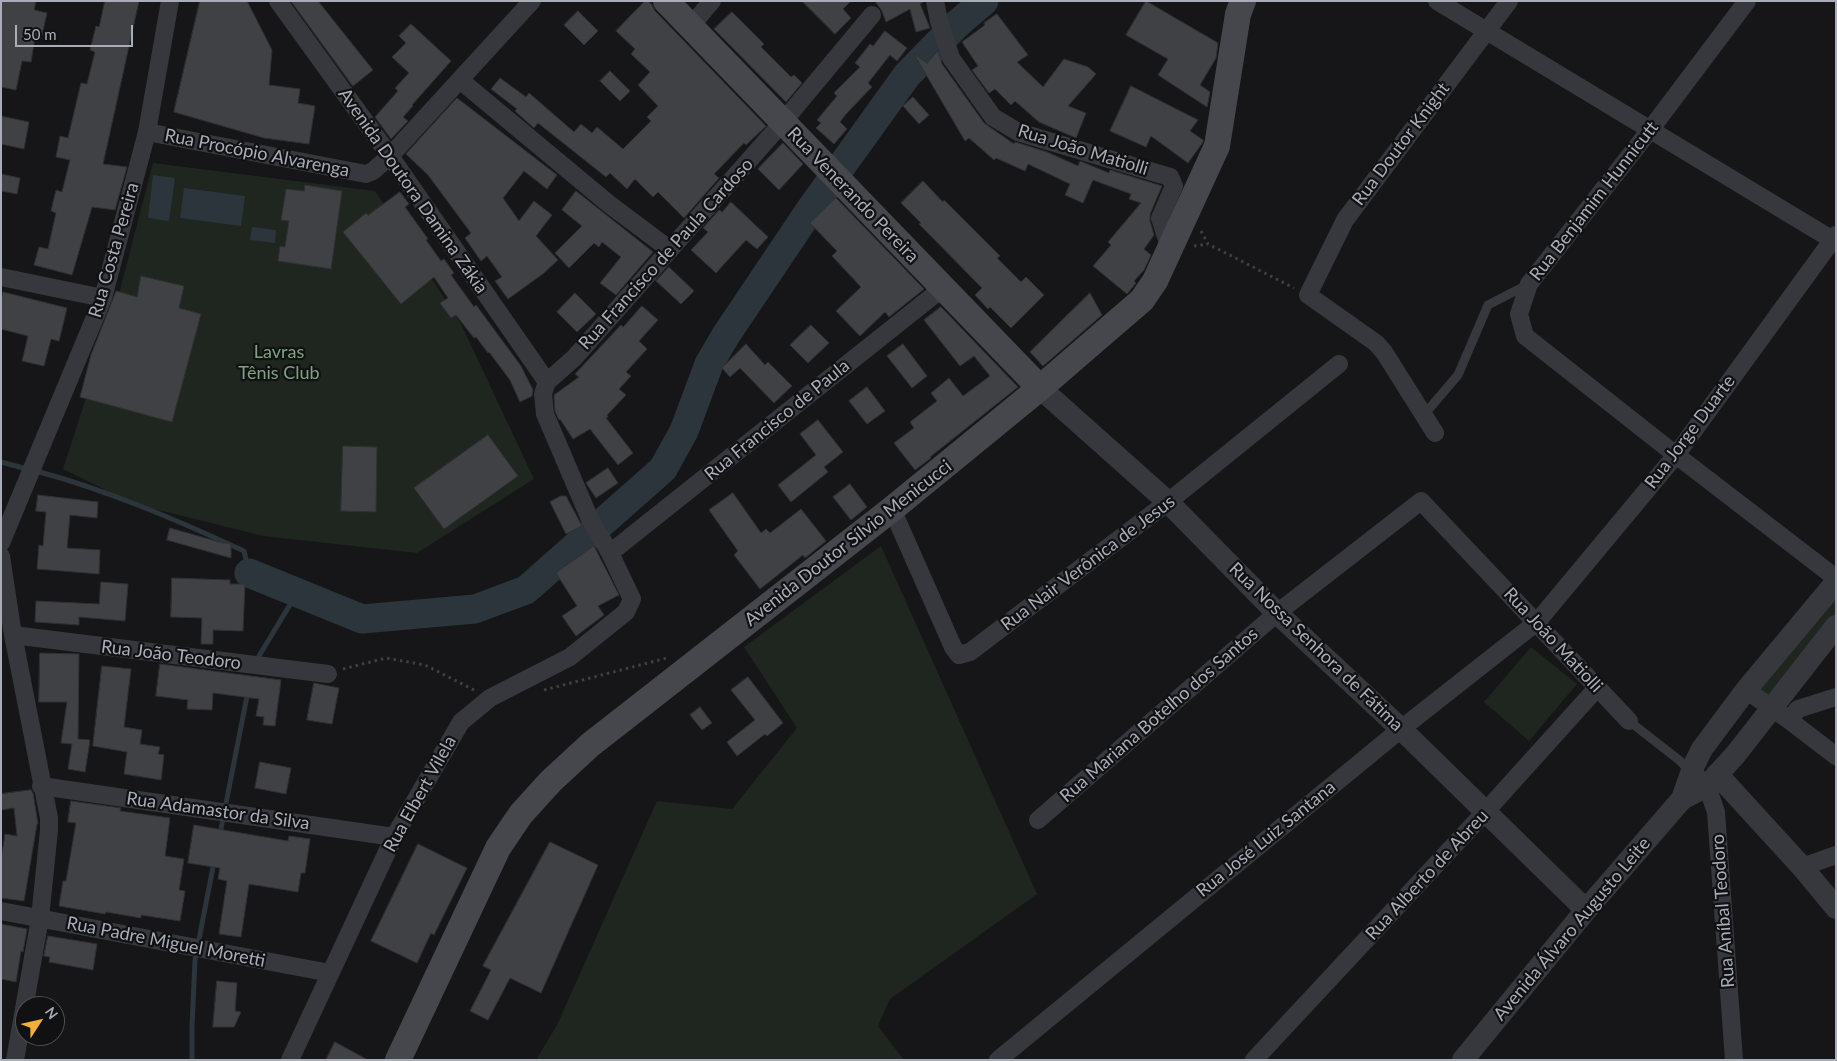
<!DOCTYPE html>
<html>
<head>
<meta charset="utf-8">
<style>
	body { margin:0 }
	#map { position:relative; width:1837px; height:1061px; overflow:hidden; background:#161618; font-family:Lato,sans-serif }
	canvas { display:block }
	.frame { position:absolute; inset:0; border:2px solid #a8adb8; pointer-events:none }
	.north { position:absolute; left:15px; top:996px; width:50px; height:50px; box-sizing:border-box; background:#111113; border:1px solid #4d4f55; border-radius:50%; rotate:55deg; font-size:14px; font-weight:700; line-height:20px; text-align:center; color:#a8adb8 }
	.north::after { content:''; display:block; margin:auto; width:18px; height:22px; background:#f2b134; clip-path:polygon(50% 0,100% 100%,50% 72%,0 100%) }
	.scale { position:absolute; left:15px; top:25px; width:118px; height:22px; box-sizing:border-box; border:2px solid #a8adb8; border-top:0; padding-left:6px; font-size:15px; line-height:18px; white-space:nowrap; color:#a8adb8; -webkit-text-stroke:4px #111113; paint-order:stroke }
</style>
</head>
<body>
<div id="map">
<canvas width="1837" height="1061"></canvas>
<div class="frame"></div>
<div class="north">N</div>
<div class="scale">50 m</div>
</div>
<script>
const c = document.querySelector('canvas').getContext('2d');
c.lineJoin = 'round';
function paint(path, color) { c.fillStyle = color; c.fill(path, 'evenodd'); }
function strokePath(path, color, width, dash) { c.strokeStyle = color; c.lineWidth = width; c.lineCap = dash ? 'butt' : 'round'; c.setLineDash(dash || []); c.stroke(path); }
function write(font, color, halo, rows, align = 'center') {
  c.font = font + ' Lato,sans-serif'; c.lineWidth = 4.5; c.setLineDash([]); c.textBaseline = 'middle'; c.strokeStyle = halo; c.fillStyle = color; for (const [text, x, y, turn = 0] of rows) {
    c.save(); c.translate(x, y); c.rotate((+turn || 0) * Math.PI / 180); c.textAlign = isNaN(turn) ? turn : align; if (halo) c.strokeText(text, 0, 0); c.fillText(text, 0, 0); c.restore();
  }
}
paint(new Path2D(`
	M 153,163 L 375,191 L 461,324 L 534,479 L 417,553 L 263,536 L 134,504 L 63,469 L 117,301 Z
	M 881,546 L 1037,894 L 890,999 L 878,1026 L 904,1060 L 536,1060 L 557,1025 L 657,801 L 732,809 L 797,728 L 744,647 Z
	M 1836,592 L 1836,616 L 1769,703 L 1756,695 Z
	M 1531,647 L 1577,684 L 1529,741 L 1484,702 Z`), '#1e261f');
paint(new Path2D(`
	M 153,175 L 175,178 L 169,221 L 148,218 Z
	M 184,188 L 245,196 L 241,226 L 180,218 Z
	M 252,227 L 276,230 L 275,243 L 250,240 Z`), '#2c353c');
strokePath(new Path2D(`
	M 1,462 L 27,469
	M 36,471 C 107,490 177,520 244,551 L 249,573
	M 256,661 L 297,593
	M 220,834 L 248,691
	M 192,1060 L 192,1027 L 195,960 L 214,862`), '#2c353c', 5);
strokePath(new Path2D(`
	M 249,573 L 362,619 L 475,609 L 526,590 L 663,469 L 684,431 L 709,364 L 726,335 L 810,210 L 907,75 L 956,25 L 984,1`), '#2c353c', 29);
const building = new Path2D(`
	M 1,1 L 36,1 L 34,10 L 47,13 L 41,39 L 35,38 L 31,62 L 22,61 L 16,90 L 1,87 Z
	M 105,1 L 139,1 L 103,164 L 127,167 L 115,210 L 92,207 L 72,275 L 34,265 L 39,247 L 48,249 L 56,213 L 51,211 L 56,190 L 62,192 L 70,160 L 56,157 L 60,136 L 68,138 L 81,83 L 87,84 L 95,52 L 90,50 L 96,26 L 99,27 Z
	M 200,1 L 247,1 L 272,50 L 269,85 L 300,89 L 298,103 L 315,106 L 309,144 L 264,138 L 174,112 Z
	M 291,1 L 318,1 L 373,70 L 353,86 Z
	M 645,1 L 648,1 L 652,5 L 655,11 L 766,126 L 746,145 L 744,143 L 714,174 L 719,178 L 684,218 L 658,192 L 653,197 L 635,179 L 627,189 L 610,173 L 606,177 L 538,123 L 534,128 L 515,111 L 517,109 L 491,89 L 500,78 L 526,97 L 529,93 L 574,132 L 581,124 L 592,133 L 597,127 L 623,149 L 651,121 L 647,117 L 658,106 L 638,85 L 650,72 L 631,54 L 635,49 L 616,31 Z
	M 802,1 L 851,1 L 843,9 L 851,18 L 835,34 Z
	M 875,1 L 925,1 L 920,4 L 930,28 L 916,32 L 910,9 L 886,22 L 882,11 Z
	M 1146,1 L 1218,43 L 1216,58 L 1200,85 L 1210,92 L 1207,107 L 1158,75 L 1168,59 L 1126,35 Z
	M 578,11 L 598,31 L 584,45 L 564,25 Z
	M 732,12 L 764,44 L 761,47 L 791,77 L 794,75 L 802,83 L 786,102 L 714,29 Z
	M 997,14 L 1028,55 L 1017,62 L 1043,87 L 1064,59 L 1088,67 L 1096,74 L 1068,106 L 1086,113 L 1076,138 L 1039,122 L 1015,101 L 1011,105 L 995,89 L 989,93 L 972,70 L 978,66 L 962,42 L 985,25 L 984,23 Z
	M 411,24 L 451,61 L 412,105 L 413,106 L 403,117 L 408,121 L 391,139 L 375,117 L 398,91 L 395,88 L 409,73 L 392,57 L 406,43 L 399,36 Z
	M 885,31 L 907,48 L 897,61 L 890,55 L 868,83 L 872,87 L 846,114 L 840,122 L 847,129 L 834,144 L 816,128 L 821,123 L 817,120 L 837,96 L 834,93 L 860,67 L 855,63 L 870,44 L 873,46 Z
	M 938,51 L 942,64 L 984,123 L 1014,144 L 1015,142 L 1047,152 L 1078,166 L 1080,161 L 1109,173 L 1110,170 L 1162,186 L 1150,214 L 1150,221 L 1154,235 L 1144,249 L 1151,255 L 1144,270 L 1134,281 L 1136,283 L 1127,294 L 1093,266 L 1111,245 L 1108,242 L 1141,203 L 1129,199 L 1131,194 L 1093,180 L 1083,203 L 1065,195 L 1070,184 L 1028,164 L 1025,171 L 996,158 L 994,160 L 969,138 L 965,141 L 914,54 L 927,63 Z
	M 610,71 L 630,91 L 620,101 L 600,81 Z
	M 1131,86 L 1198,120 L 1190,131 L 1203,140 L 1203,142 L 1188,163 L 1151,136 L 1146,147 L 1110,131 Z
	M 913,97 L 929,115 L 919,124 L 903,106 Z
	M 457,98 L 557,175 L 547,189 L 524,171 L 503,198 L 519,221 L 534,201 L 552,215 L 536,236 L 558,260 L 544,273 L 508,299 L 495,281 L 502,277 L 487,256 L 481,261 L 465,238 L 471,233 L 428,175 L 406,154 Z
	M 1,116 L 29,122 L 24,149 L 1,144 Z
	M 783,143 L 803,164 L 779,190 L 758,169 Z
	M 1,174 L 20,178 L 17,194 L 1,191 Z
	M 923,181 L 943,202 L 944,200 L 1000,256 L 997,258 L 1021,282 L 1026,277 L 1044,295 L 1011,328 L 990,307 L 988,309 L 975,295 L 982,288 L 919,224 L 921,223 L 901,203 Z
	M 305,185 L 342,191 L 331,269 L 278,261 L 280,246 L 285,247 L 289,221 L 281,220 L 286,189 L 304,191 Z
	M 576,191 L 653,252 L 616,295 L 600,283 L 621,257 L 602,242 L 599,247 L 594,243 L 569,268 L 555,253 L 582,226 L 562,210 Z
	M 400,192 L 409,204 L 405,207 L 428,239 L 426,240 L 441,261 L 444,259 L 454,273 L 451,275 L 474,307 L 476,305 L 521,366 L 533,390 L 532,396 L 520,402 L 510,380 L 489,352 L 488,353 L 476,337 L 474,338 L 456,315 L 451,318 L 440,303 L 448,298 L 434,277 L 401,304 L 343,232 L 366,213 L 368,215 Z
	M 836,198 L 924,289 L 889,317 L 885,312 L 860,336 L 836,311 L 861,287 L 832,256 L 837,251 L 810,223 Z
	M 731,202 L 768,237 L 757,249 L 746,240 L 716,273 L 691,250 L 708,232 L 703,228 L 719,210 L 722,212 Z
	M 669,267 L 694,291 L 681,304 L 656,281 Z
	M 141,276 L 184,286 L 179,308 L 201,314 L 172,422 L 80,397 L 91,355 L 116,291 L 137,297 Z
	M 3,292 L 67,308 L 59,341 L 51,339 L 44,366 L 22,361 L 28,336 L 1,329 L 1,299 Z
	M 575,293 L 596,314 L 577,332 L 557,312 Z
	M 1090,293 L 1102,315 L 1043,366 L 1030,352 Z
	M 642,306 L 658,320 L 639,341 L 647,349 L 626,372 L 631,376 L 619,389 L 626,395 L 607,415 L 608,417 L 606,418 L 633,453 L 618,465 L 590,429 L 573,439 L 560,419 L 559,420 L 555,411 L 554,395 L 579,377 L 575,374 L 621,325 L 623,327 Z
	M 941,307 L 1018,387 L 930,457 L 931,458 L 915,470 L 894,443 L 914,428 L 910,422 L 937,401 L 931,393 L 949,378 L 963,396 L 990,376 L 974,356 L 960,366 L 924,320 Z
	M 811,325 L 829,343 L 808,363 L 790,345 Z
	M 746,344 L 765,365 L 768,362 L 792,386 L 774,403 L 740,368 L 730,377 L 722,368 Z
	M 903,344 L 927,376 L 912,388 L 887,356 Z
	M 867,387 L 885,411 L 867,424 L 849,401 Z
	M 818,420 L 843,452 L 824,467 L 828,472 L 791,502 L 778,485 L 816,455 L 800,434 Z
	M 488,435 L 518,476 L 444,529 L 414,488 Z
	M 343,446 L 377,447 L 376,512 L 341,511 Z
	M 608,468 L 618,483 L 596,498 L 586,483 Z
	M 850,484 L 867,507 L 851,520 L 833,497 Z
	M 733,493 L 761,533 L 766,529 L 770,533 L 801,509 L 826,541 L 805,558 L 803,555 L 760,589 L 734,555 L 738,551 L 709,510 Z
	M 38,495 L 98,502 L 97,518 L 70,515 L 67,548 L 100,550 L 99,574 L 37,569 L 39,545 L 43,546 L 46,512 L 36,511 Z
	M 561,496 L 566,496 L 582,526 L 566,534 L 550,502 Z
	M 170,528 L 223,543 L 231,543 L 231,558 L 167,540 Z
	M 594,546 L 619,595 L 598,606 L 604,615 L 576,636 L 562,616 L 577,606 L 556,573 Z
	M 172,578 L 230,580 L 230,584 L 245,584 L 243,631 L 213,630 L 213,644 L 201,644 L 202,618 L 171,617 Z
	M 101,582 L 128,584 L 125,621 L 79,617 L 79,625 L 35,622 L 36,601 L 99,604 Z
	M 40,653 L 79,654 L 78,739 L 90,740 L 85,772 L 68,769 L 72,744 L 61,743 L 67,702 L 39,702 Z
	M 160,664 L 281,680 L 275,726 L 263,725 L 264,717 L 256,716 L 259,699 L 213,693 L 212,710 L 187,709 L 188,700 L 156,696 Z
	M 102,666 L 131,669 L 124,727 L 142,730 L 140,744 L 160,747 L 158,754 L 164,755 L 161,780 L 124,774 L 127,752 L 93,746 Z
	M 748,677 L 783,723 L 767,736 L 765,734 L 737,756 L 727,742 L 755,720 L 731,690 Z
	M 314,683 L 339,688 L 332,724 L 307,720 Z
	M 700,707 L 712,723 L 702,730 L 690,715 Z
	M 260,762 L 291,768 L 286,794 L 255,788 Z
	M 31,790 L 33,793 L 38,824 L 37,824 L 24,901 L 1,898 L 1,860 L 5,834 L 17,836 L 14,808 L 1,810 L 1,794 Z
	M 71,801 L 121,808 L 120,811 L 170,818 L 165,856 L 184,859 L 179,890 L 185,891 L 180,921 L 141,915 L 141,918 L 106,912 L 105,914 L 59,906 L 63,881 L 66,881 L 76,823 L 68,822 Z
	M 194,825 L 288,841 L 289,836 L 310,839 L 305,873 L 301,873 L 298,892 L 249,884 L 241,937 L 219,934 L 227,881 L 218,879 L 220,868 L 188,863 Z
	M 550,842 L 598,865 L 541,993 L 510,978 L 488,1020 L 470,1011 L 491,970 L 483,966 Z
	M 418,844 L 467,868 L 434,935 L 431,933 L 417,963 L 371,941 Z
	M 1,924 L 27,929 L 23,952 L 21,951 L 16,982 L 1,979 Z
	M 48,936 L 97,944 L 93,970 L 49,962 L 50,957 L 44,956 Z
	M 217,981 L 237,983 L 235,1011 L 241,1012 L 234,1027 L 213,1027 Z
	M 335,1042 L 368,1060 L 326,1060 Z`);
paint(building, '#404145');
strokePath(building, '#303034', 1);
strokePath(new Path2D(`
	M 1201,231 L 1208,244 L 1294,288
	M 1194,246 L 1208,244
	M 343,669 L 386,658 L 425,665 L 476,691
	M 544,690 L 667,658`), '#3d3f44', 3, [2.5, 4]);
strokePath(new Path2D(`
	M 1423,416 L 1458,375 L 1488,305 L 1527,285
	M 1629,721 L 1679,760 L 1691,772`), '#37383d', 9);
strokePath(new Path2D(`
	M 278,1 L 390,156 L 547,382
	M 935,1 L 939,21 L 951,58 L 993,117 L 1018,132 L 1170,177 L 1174,186 L 1160,218 L 1170,249
	M 1437,1 L 1836,242
	M 1747,1 L 1650,130 L 1529,284 L 1519,314 L 1525,336 L 1676,455 L 1836,578
	M 690,27 L 712,1
	M 460,80 L 609,204 L 669,249
	M 147,132 L 366,174 L 373,171 L 390,156 L 532,1
	M 1,277 L 103,298
	M 1435,433 L 1384,352 L 1376,343 L 1308,295 L 1345,220 L 1509,1
	M 892,509 L 953,647 L 959,655 L 970,652 L 1168,502 L 1339,364
	M 1,543 L 103,298 L 147,132 L 170,1
	M 610,553 L 944,287
	M 1,556 L 13,635 L 49,818 L 49,830 L 40,918 L 15,1060
	M 13,635 L 328,674
	M 1746,690 L 1789,720 L 1836,756
	M 1789,720 L 1798,709 L 1836,697
	M 1699,778 L 1707,786 L 1716,812 L 1734,1060
	M 41,786 L 394,837
	M 1038,820 L 1277,613 L 1421,501 L 1629,721
	M 1802,867 L 1836,855
	M 1,911 L 330,973
	M 290,1060 L 394,837 L 461,722 L 490,698 L 570,657 L 626,612 L 632,599 L 610,553 L 589,517 L 545,414 L 543,394 L 547,382 L 574,358 L 782,123 L 872,15
	M 998,1060 L 1401,729 L 1537,622 L 1676,455 L 1836,235
	M 1254,1060 L 1486,811 L 1597,688`), '#37383d', 18);
strokePath(new Path2D(`
	M 1040,388 L 1168,502 L 1277,613 L 1401,729 L 1586,910
	M 1717,774 L 1802,867 L 1836,908
	M 1682,799 L 1694,765 L 1702,749 L 1746,690 L 1836,582
	M 1463,1060 L 1586,910 L 1682,799 L 1707,786 L 1736,754 L 1836,626`), '#37383d', 22);
strokePath(new Path2D(`
	M 666,1 L 1040,388
	M 398,1060 L 498,848 L 521,814 L 551,781 L 590,745 L 892,509 L 1040,388 L 1142,300 L 1155,281 L 1217,146 L 1238,14 L 1243,1`), '#45474d', 26);
write('18px', '#a8adb8', '#111113', [
	["Rua Doutor Knight",1401,144,-53],
	["Rua João Matiolli",1083,150,17],
	["Rua Procópio Alvarenga",257,153,11],
	["Avenida Doutora Damina Zákia",413,191,55],
	["Rua Venerando Pereira",853,195,46],
	["Rua Benjamim Hunnicutt",1594,201,-52],
	["Rua Costa Pereira",114,250,-74],
	["Rua Francisco de Paula Cardoso",666,254,-48],
	["Rua Francisco de Paula",777,420,-39],
	["Rua Jorge Duarte",1690,432,-53],
	["Avenida Doutor Sílvio Menicucci",848,543,-38],
	["Rua Nair Verônica de Jesus",1088,563,-37],
	["Rua João Matiolli",1553,640,47],
	["Rua Nossa Senhora de Fátima",1316,647,44],
	["Rua João Teodoro",171,655,7],
	["Rua Mariana Botelho dos Santos",1159,715,-41],
	["Rua Elbert Vilela",420,794,-61],
	["Rua Adamastor da Silva",218,811,8],
	["Rua José Luiz Santana",1266,839,-39],
	["Rua Alberto de Abreu",1427,875,-47],
	["Rua Aníbal Teodoro",1723,911,-94],
	["Avenida Álvaro Augusto Leite",1572,929,-50],
	["Rua Padre Miguel Moretti",166,942,11]
]);
write('18px', '#7fa381', '#111113', [
	["Lavras",279,352],
	["Tênis Club",279,373]
]);
</script>
</body>
</html>
